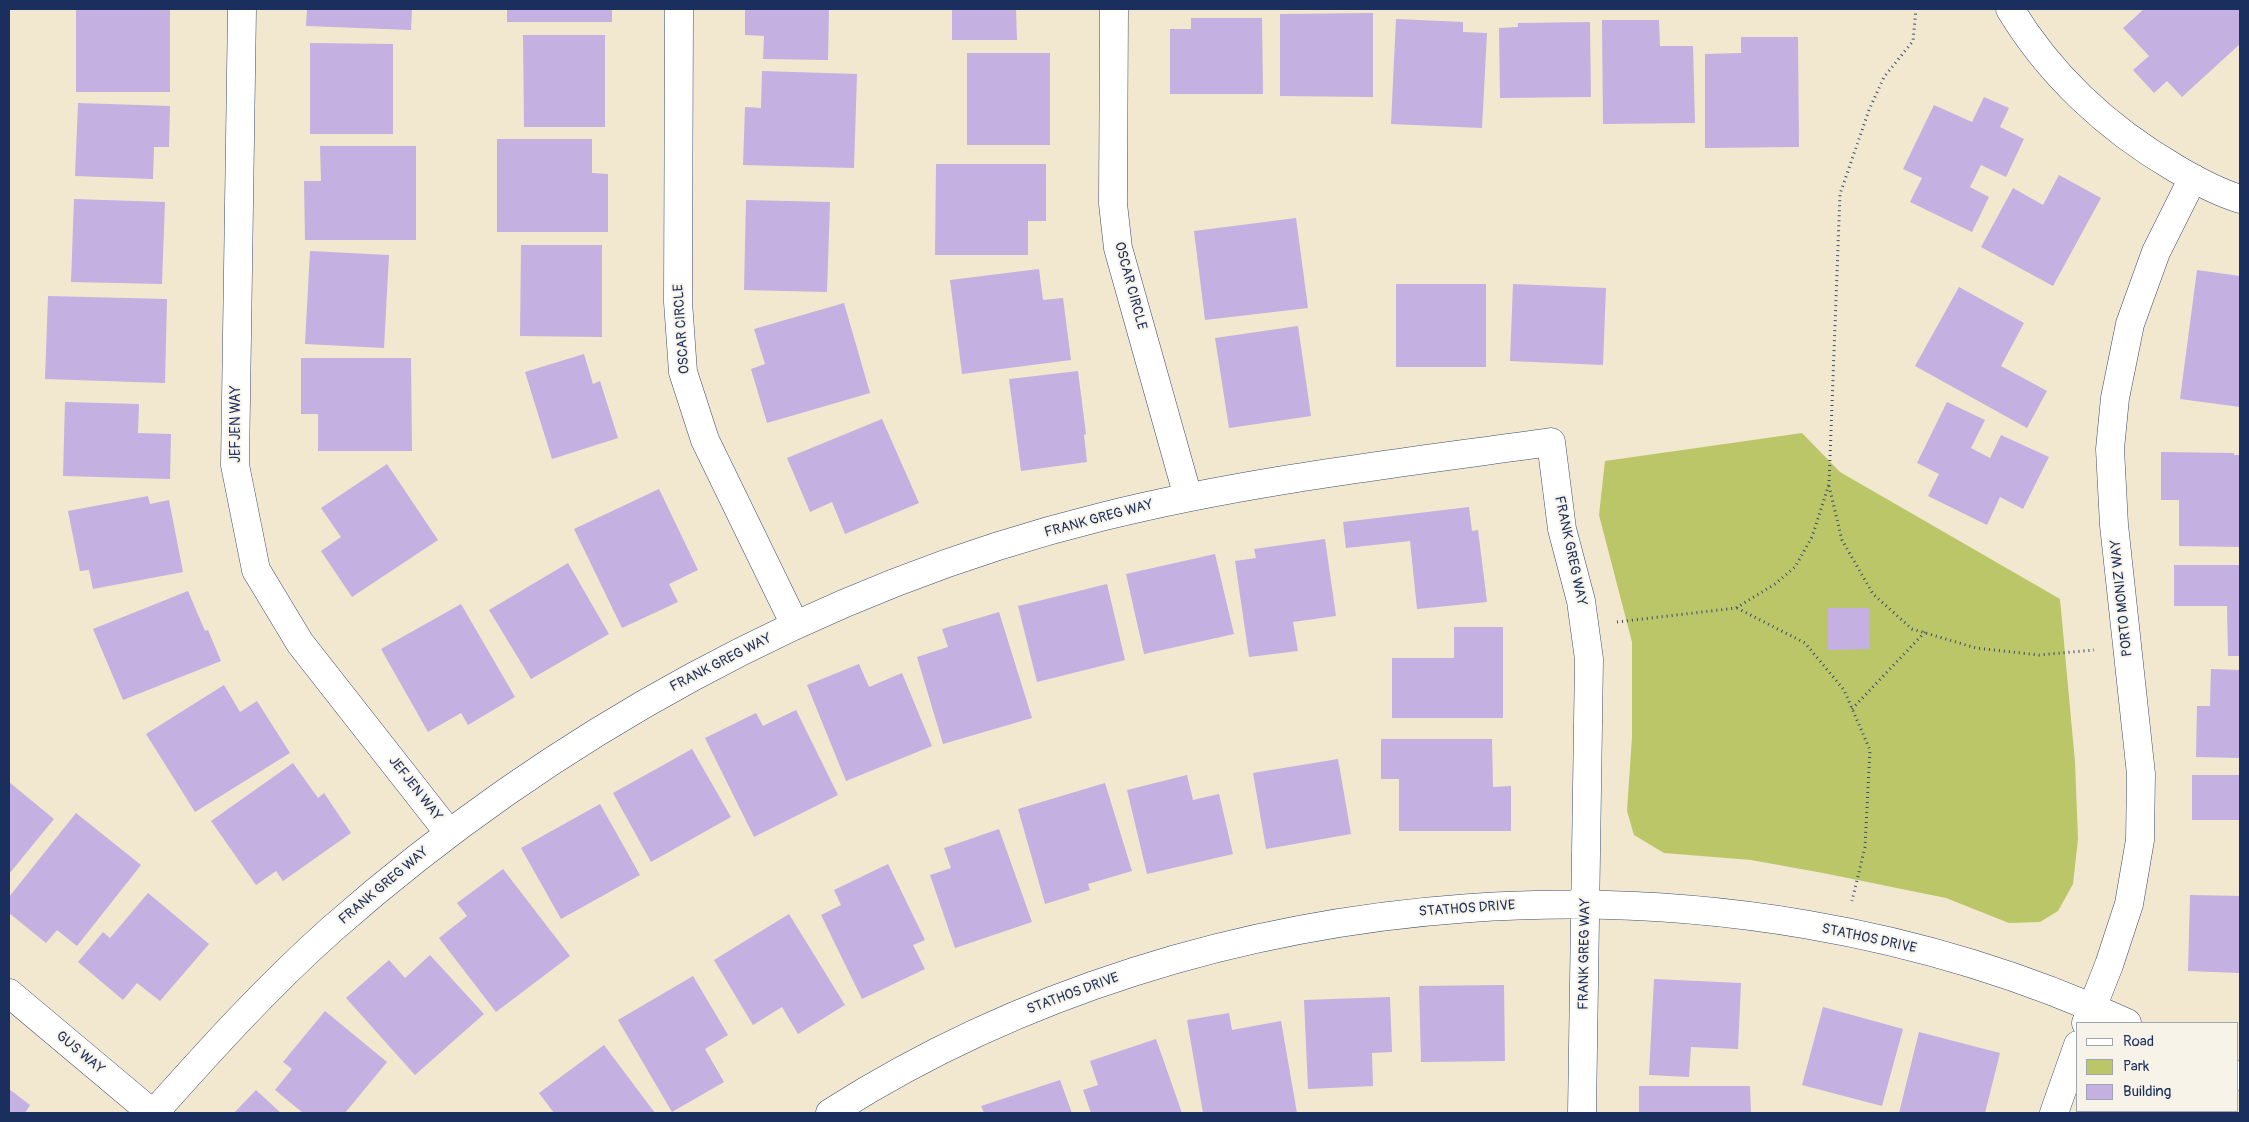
<!DOCTYPE html>
<html>
<head>
<meta charset="utf-8">
<style>
	body { margin:0 }
	#map { position:relative; width:2249px; height:1122px; overflow:hidden; background:#f1e8cf; font-family:Pangolin,sans-serif }
	canvas { display:block }
	.frame { position:absolute; inset:0; border:10px solid #1b2f5e; pointer-events:none }
	.legend { position:absolute; left:2076px; top:1022px; width:162px; height:90px; box-sizing:border-box; background:#f7f3e8; border:1px solid #9fa5b1; margin:0; padding:6px 9px; list-style:none; font-size:15px; color:#1b2f5e }
	.legend li { display:flex; align-items:center; gap:10px; height:25px }
	.legend b { width:25px; border:1px solid #9fa5b1 }
</style>
</head>
<body>
<div id="map">
<canvas width="2249" height="1122"></canvas>
<div class="frame"></div>
<ul class="legend">
<li><b style="height:6px;background:#fff"></b>Road</li>
<li><b style="height:14px;background:#bac668"></b>Park</li>
<li><b style="height:14px;background:#c4b0e1"></b>Building</li>
</ul>
</div>
<script>
const c = document.querySelector('canvas').getContext('2d');
c.lineJoin = 'round';
function paint(path, color) { c.fillStyle = color; c.fill(path, 'evenodd'); }
function strokePath(path, color, width, dash) { c.strokeStyle = color; c.lineWidth = width; c.lineCap = dash ? 'butt' : 'round'; c.setLineDash(dash || []); c.stroke(path); }
function write(font, color, halo, rows, align = 'center') {
  c.font = font + ' Pangolin,sans-serif'; c.lineWidth = 4; c.setLineDash([]); c.textBaseline = 'middle'; c.strokeStyle = halo; c.fillStyle = color; for (const [text, x, y, turn = 0] of rows) {
    c.save(); c.translate(x, y); c.rotate((+turn || 0) * Math.PI / 180); c.textAlign = isNaN(turn) ? turn : align; if (halo) c.strokeText(text, 0, 0); c.fillText(text, 0, 0); c.restore();
  }
}
paint(new Path2D(`
	M 1802,433 L 1840,472 L 2060,599 L 2075,762 L 2078,839 L 2073,884 L 2058,911 L 2040,922 L 2009,923 L 1946,898 L 1823,873 L 1751,860 L 1664,853 L 1634,835 L 1627,811 L 1632,737 L 1632,642 L 1599,515 L 1605,461 Z`), '#bac668');
paint(new Path2D(`
	M 76,9 L 170,9 L 170,92 L 76,92 Z
	M 307,9 L 412,9 L 411,30 L 306,26 Z
	M 507,9 L 612,9 L 612,22 L 507,22 Z
	M 745,9 L 829,9 L 828,60 L 763,59 L 764,36 L 745,35 Z
	M 952,9 L 1016,9 L 1017,40 L 952,40 Z
	M 2144,9 L 2240,9 L 2240,44 L 2182,97 L 2167,81 L 2154,93 L 2133,70 L 2149,56 L 2123,28 Z
	M 1373,13 L 1373,97 L 1280,96 L 1280,14 Z
	M 1191,18 L 1262,18 L 1263,94 L 1170,94 L 1170,29 L 1191,29 Z
	M 1396,19 L 1463,22 L 1463,32 L 1487,33 L 1482,128 L 1391,124 Z
	M 1602,20 L 1659,20 L 1660,46 L 1693,46 L 1695,123 L 1603,124 Z
	M 1590,22 L 1591,97 L 1500,98 L 1499,28 L 1518,27 L 1518,23 Z
	M 523,35 L 605,35 L 605,127 L 524,127 Z
	M 1741,37 L 1798,37 L 1799,147 L 1705,148 L 1705,54 L 1741,53 Z
	M 310,43 L 393,44 L 393,134 L 310,134 Z
	M 967,53 L 1050,53 L 1050,145 L 967,145 Z
	M 762,71 L 857,74 L 854,168 L 743,165 L 745,107 L 761,108 Z
	M 1984,97 L 2009,108 L 2000,127 L 2024,139 L 2006,177 L 1981,165 L 1970,187 L 1989,197 L 1972,232 L 1910,202 L 1922,178 L 1903,169 L 1934,105 L 1972,122 Z
	M 78,103 L 170,106 L 169,147 L 154,147 L 153,179 L 75,176 Z
	M 497,139 L 592,139 L 592,173 L 608,174 L 608,232 L 497,232 Z
	M 320,146 L 416,146 L 416,240 L 305,240 L 304,181 L 321,181 Z
	M 936,164 L 1046,164 L 1046,221 L 1028,221 L 1028,255 L 935,255 Z
	M 2059,175 L 2101,198 L 2053,286 L 1981,247 L 2013,188 L 2043,205 Z
	M 74,199 L 165,202 L 162,284 L 71,282 Z
	M 746,200 L 830,202 L 827,292 L 744,290 Z
	M 1296,218 L 1308,308 L 1205,320 L 1194,231 Z
	M 521,245 L 602,245 L 602,337 L 520,336 Z
	M 310,251 L 389,255 L 384,348 L 305,344 Z
	M 1039,269 L 1043,300 L 1063,298 L 1071,360 L 962,374 L 950,280 Z
	M 2197,270 L 2240,276 L 2240,407 L 2180,399 Z
	M 1396,284 L 1486,284 L 1486,367 L 1396,367 Z
	M 1513,284 L 1606,288 L 1603,365 L 1510,361 Z
	M 1959,287 L 2024,323 L 2001,366 L 2047,391 L 2027,428 L 1915,366 Z
	M 48,296 L 167,299 L 165,383 L 45,379 Z
	M 844,303 L 870,393 L 767,423 L 751,369 L 765,364 L 754,329 Z
	M 1298,326 L 1311,416 L 1229,428 L 1215,338 Z
	M 584,354 L 593,384 L 600,381 L 618,438 L 552,459 L 525,372 Z
	M 301,358 L 411,358 L 412,451 L 318,451 L 318,414 L 301,414 Z
	M 1078,371 L 1086,434 L 1084,435 L 1087,462 L 1021,471 L 1009,379 Z
	M 65,402 L 139,404 L 138,433 L 171,434 L 170,479 L 63,476 Z
	M 1947,402 L 1985,420 L 1971,448 L 1990,458 L 2001,435 L 2049,457 L 2023,509 L 2000,497 L 1987,525 L 1928,496 L 1939,474 L 1917,463 Z
	M 882,419 L 919,503 L 845,534 L 832,502 L 810,512 L 787,458 Z
	M 2161,452 L 2234,453 L 2234,455 L 2240,455 L 2240,547 L 2179,546 L 2179,500 L 2161,500 Z
	M 387,464 L 438,540 L 352,597 L 321,551 L 341,537 L 321,508 Z
	M 659,489 L 698,570 L 669,584 L 678,602 L 622,628 L 574,529 Z
	M 148,496 L 150,504 L 169,500 L 183,572 L 93,589 L 89,570 L 80,571 L 68,511 Z
	M 1469,507 L 1472,531 L 1478,530 L 1487,602 L 1417,609 L 1410,541 L 1346,548 L 1343,522 Z
	M 1325,539 L 1336,616 L 1293,622 L 1298,651 L 1249,657 L 1235,561 L 1256,558 L 1254,549 Z
	M 1215,554 L 1234,634 L 1144,654 L 1126,574 Z
	M 568,563 L 609,634 L 531,679 L 489,610 Z
	M 2174,565 L 2240,565 L 2240,656 L 2228,656 L 2227,606 L 2174,606 Z
	M 1107,584 L 1125,660 L 1037,682 L 1018,606 Z
	M 188,591 L 205,631 L 208,630 L 221,661 L 123,700 L 93,629 Z
	M 461,604 L 515,697 L 468,725 L 461,713 L 428,732 L 381,649 Z
	M 1828,608 L 1869,608 L 1870,649 L 1828,650 Z
	M 999,612 L 1032,718 L 943,744 L 917,657 L 948,647 L 942,629 Z
	M 1454,627 L 1503,627 L 1503,718 L 1392,718 L 1392,658 L 1454,658 Z
	M 859,664 L 869,687 L 902,673 L 932,746 L 846,781 L 807,685 Z
	M 2211,669 L 2240,670 L 2240,758 L 2196,757 L 2197,706 L 2210,706 Z
	M 224,685 L 240,712 L 257,701 L 290,753 L 195,812 L 146,734 Z
	M 796,710 L 838,795 L 754,837 L 705,738 L 756,713 L 763,726 Z
	M 1381,739 L 1492,739 L 1493,787 L 1511,786 L 1511,831 L 1399,831 L 1399,779 L 1381,779 Z
	M 692,749 L 731,817 L 651,862 L 613,793 Z
	M 1338,759 L 1351,834 L 1266,849 L 1253,773 Z
	M 293,763 L 318,798 L 324,793 L 351,833 L 283,881 L 276,871 L 256,885 L 211,821 Z
	M 1187,775 L 1193,800 L 1219,794 L 1233,854 L 1147,874 L 1127,790 Z
	M 2192,775 L 2240,775 L 2240,820 L 2192,820 Z
	M 9,782 L 54,819 L 9,874 Z
	M 1105,783 L 1132,871 L 1088,884 L 1090,890 L 1045,904 L 1018,809 Z
	M 600,804 L 640,875 L 561,919 L 521,848 Z
	M 76,813 L 141,865 L 77,946 L 57,930 L 46,943 L 9,913 L 9,897 Z
	M 999,829 L 1032,922 L 955,948 L 930,875 L 951,868 L 944,848 Z
	M 888,864 L 925,940 L 913,945 L 925,969 L 862,999 L 821,915 L 841,905 L 834,890 Z
	M 503,869 L 570,956 L 496,1012 L 439,938 L 467,916 L 457,903 Z
	M 148,893 L 209,944 L 160,1001 L 137,983 L 123,1000 L 78,962 L 103,932 L 110,938 Z
	M 2190,895 L 2240,896 L 2240,973 L 2188,971 Z
	M 789,914 L 845,1005 L 798,1034 L 782,1007 L 753,1025 L 714,960 Z
	M 430,955 L 484,1014 L 415,1075 L 346,998 L 389,960 L 405,978 Z
	M 693,976 L 728,1035 L 705,1049 L 724,1082 L 672,1112 L 618,1020 Z
	M 1654,979 L 1741,983 L 1738,1049 L 1691,1047 L 1689,1077 L 1649,1075 Z
	M 1504,985 L 1505,1061 L 1421,1062 L 1419,986 Z
	M 1390,997 L 1392,1052 L 1372,1053 L 1373,1086 L 1308,1089 L 1304,1000 Z
	M 1823,1007 L 1903,1029 L 1882,1106 L 1802,1085 Z
	M 325,1011 L 387,1062 L 345,1113 L 303,1113 L 275,1090 L 292,1069 L 283,1062 Z
	M 1229,1013 L 1232,1030 L 1281,1021 L 1297,1113 L 1203,1113 L 1187,1020 Z
	M 1919,1032 L 2000,1053 L 1985,1113 L 1899,1113 Z
	M 1156,1039 L 1182,1113 L 1091,1113 L 1083,1090 L 1098,1085 L 1090,1061 Z
	M 604,1045 L 655,1113 L 554,1113 L 539,1093 Z
	M 1060,1080 L 1072,1113 L 984,1113 L 981,1106 Z
	M 1639,1086 L 1750,1086 L 1751,1113 L 1639,1113 Z
	M 9,1089 L 30,1105 L 25,1113 L 9,1113 Z
	M 256,1090 L 281,1113 L 234,1113 Z`), '#c4b0e1');
const minor = new Path2D(`
	M 242,9 L 235,465 L 256,570 L 300,643 L 449,833
	M 679,9 L 678,302 L 683,372 L 705,440 L 795,625
	M 1114,9 L 1113,204 L 1118,248 L 1188,497
	M 2010,9 C 2050,75 2108,129 2175,168 C 2195,180 2218,192 2240,199
	M 9,993 L 152,1113
	M 2086,1023 L 2109,965 L 2129,904 L 2140,840 L 2141,774 L 2114,525 L 2110,449 L 2115,398 L 2130,324 L 2156,252 L 2193,178
	M 2238,1075 L 2240,1076
	M 154,1113 C 210,1050 268,986 332,929 C 550,737 818,587 1101,517 C 1249,480 1401,463 1551,442 L 1562,529 L 1581,601 L 1589,659 L 1582,1113
	M 830,1113 C 1204,874 1723,836 2127,1023
	M 2054,1113 L 2078,1045`);
strokePath(minor, '#3b4b6f', 29);
strokePath(new Path2D(`
	M 1829,486 L 1842,540 L 1873,594 L 1912,629 L 1976,648 L 2039,655 L 2094,650
	M 1737,608 L 1805,643 L 1844,690 L 1870,750 L 1865,847 L 1852,901
	M 1617,622 L 1736,608 L 1775,584 L 1795,567 L 1812,537 L 1829,484 L 1840,194 L 1869,110 L 1884,77 L 1913,41 L 1916,9
	M 1852,709 L 1925,632`), '#3b4b6f', 3, [1, 4]);
strokePath(minor, '#fff', 28);
write('14px', '#1b2f5e', '#f7f3e8', [
	["OSCAR CIRCLE",1130,286,75],
	["OSCAR CIRCLE",682,329,-94],
	["JEFJEN WAY",236,424,-90],
	["FRANK GREG WAY",1099,519,-15],
	["FRANK GREG WAY",1570,551,78],
	["PORTO MONIZ WAY",2122,598,-96],
	["FRANK GREG WAY",721,663,-27],
	["JEFJEN WAY",415,789,52],
	["FRANK GREG WAY",384,886,-40],
	["STATHOS DRIVE",1467,909,-4],
	["STATHOS DRIVE",1869,939,12],
	["FRANK GREG WAY",1585,954,-89],
	["STATHOS DRIVE",1073,994,-20],
	["GUS WAY",80,1053,40]
]);
</script>
</body>
</html>
